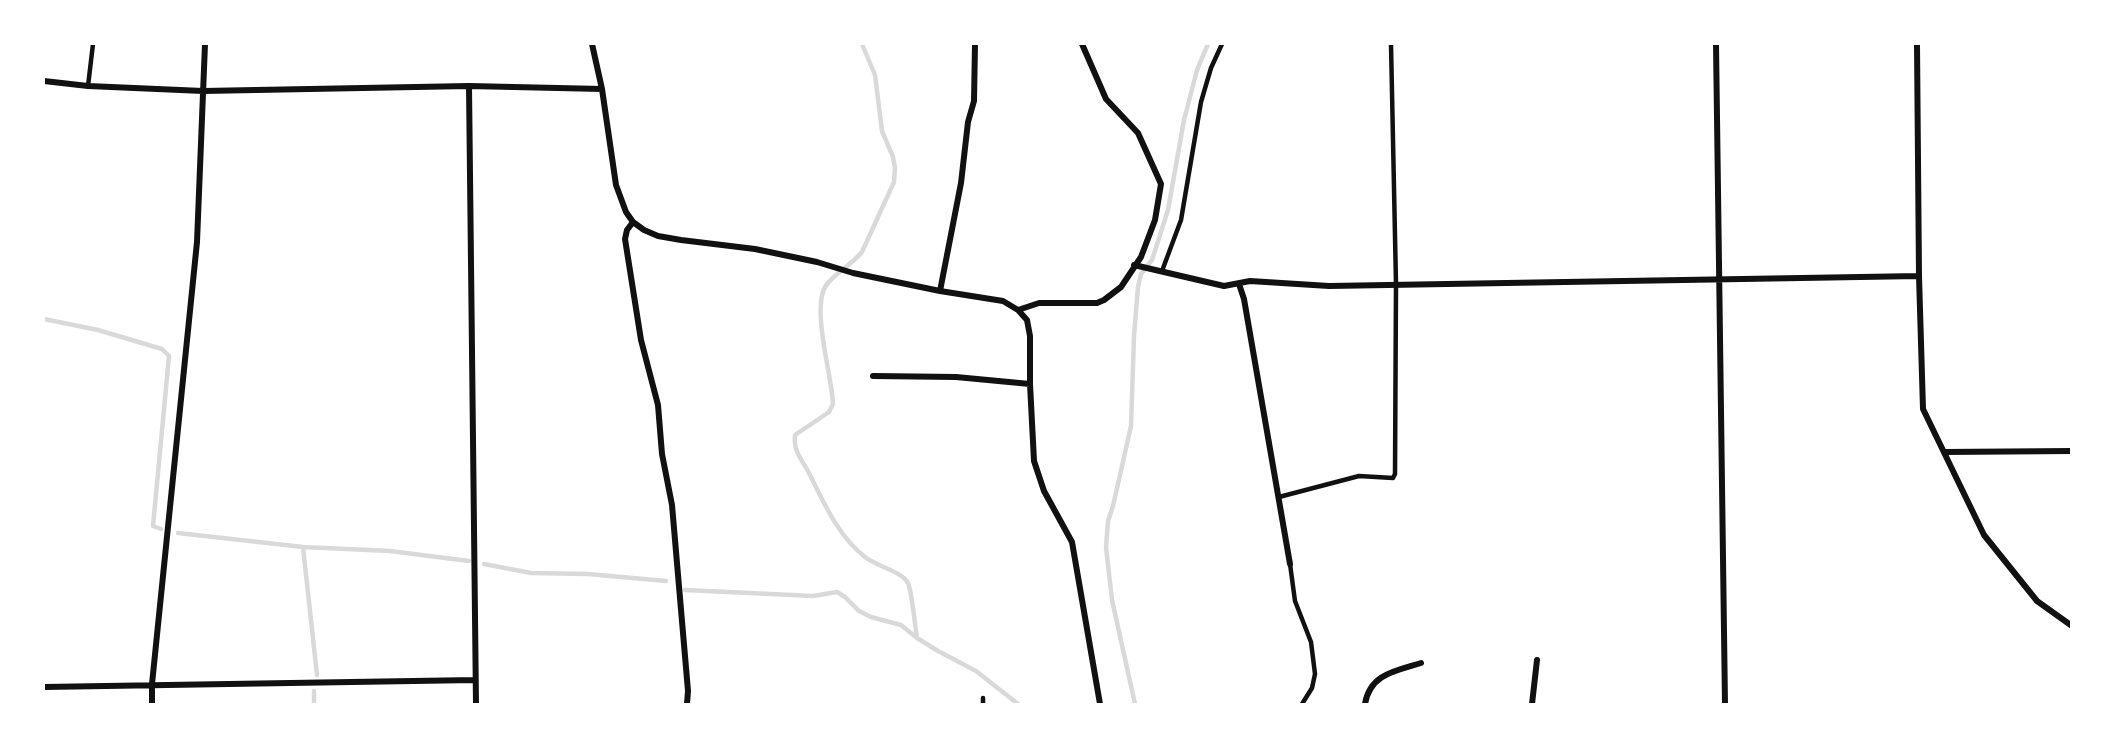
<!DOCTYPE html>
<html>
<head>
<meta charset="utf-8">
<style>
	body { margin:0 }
	#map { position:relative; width:2115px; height:748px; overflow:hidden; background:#fff; font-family:Barlow,sans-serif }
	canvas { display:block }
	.frame { position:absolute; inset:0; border:45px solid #fff; pointer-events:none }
</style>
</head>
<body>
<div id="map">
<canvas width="2115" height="748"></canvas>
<div class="frame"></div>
</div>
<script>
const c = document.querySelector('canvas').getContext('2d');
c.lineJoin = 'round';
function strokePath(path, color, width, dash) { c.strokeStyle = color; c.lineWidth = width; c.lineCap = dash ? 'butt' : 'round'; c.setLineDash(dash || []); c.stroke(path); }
strokePath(new Path2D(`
	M 862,44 L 875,75 L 882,131 L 893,157 L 895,168 L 894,182 L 862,252 C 852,264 837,272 827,284 C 810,306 832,375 833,404 L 829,412 L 795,435 C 793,451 802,460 809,473 C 824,503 838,536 865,557 C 876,566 903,572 908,583 C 912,592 915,626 917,638 L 938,651 L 976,671 L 1018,704
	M 44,319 L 98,330 L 162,349 L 169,356 L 153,526 L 161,529
	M 178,533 L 303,547 L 390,551 L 469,561
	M 303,547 L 317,675
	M 484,564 L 531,573 L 588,574 L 666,581
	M 685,590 L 813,596 L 837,592 L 845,597 L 859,611 L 871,617 L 901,625 L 917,638
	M 314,691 L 314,704
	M 1135,704 L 1112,600 L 1106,547 L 1108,521 L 1113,506 L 1131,426 L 1134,336 L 1138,287 L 1141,274 L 1152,260 L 1168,210 L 1184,120 L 1197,70 L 1208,44`), '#d9d9d9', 4.5);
strokePath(new Path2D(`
	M 88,86 L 93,44
	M 1162,271 L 1181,220 L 1201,102 L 1211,68 L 1222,44
	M 1279,497 L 1359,476 L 1393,478 L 1395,474 L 1396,284 L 1391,44
	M 1290,564 L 1295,601 L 1311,642 L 1315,674 L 1312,688 L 1302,704
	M 983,698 L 983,704`), '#111', 4.5);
strokePath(new Path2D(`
	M 592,44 L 602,89 L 616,185 L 626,212 L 633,222 L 644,230 L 658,236 L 681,240 L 755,249 L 817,262 L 853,273 L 940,291 L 1003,301 L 1018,310 L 1027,320 L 1030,336 L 1030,384 L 1034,461 L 1044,491 L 1072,542 L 1100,704
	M 1716,44 L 1725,704
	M 1917,44 L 1919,276 L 1923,409 L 1984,535 L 2037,601 L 2072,626
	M 44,81 L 88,86 L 203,91 L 469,86 L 602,89
	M 469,86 L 476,704
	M 633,222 L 627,230 L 625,239 L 641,340 L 658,405 L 662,454 L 672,505 L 688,691 L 687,704
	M 1134,265 L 1224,286 L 1250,281 L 1329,286 L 1919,276
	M 1239,284 L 1244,299 L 1290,564
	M 940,291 L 961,183 L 968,122 L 974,101 L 975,44
	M 1018,310 L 1039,303 L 1097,303 L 1104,300 L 1121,287 L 1141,257 L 1155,220 L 1161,184 L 1138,133 L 1106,99 L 1082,44
	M 873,376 L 956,377 L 1030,384
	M 1944,452 L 2072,451
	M 44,687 L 475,680
	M 152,704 L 152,684 L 197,242 L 205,44
	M 1365,704 C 1370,674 1395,671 1421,663
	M 1532,704 L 1537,660`), '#111', 6);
</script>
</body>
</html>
